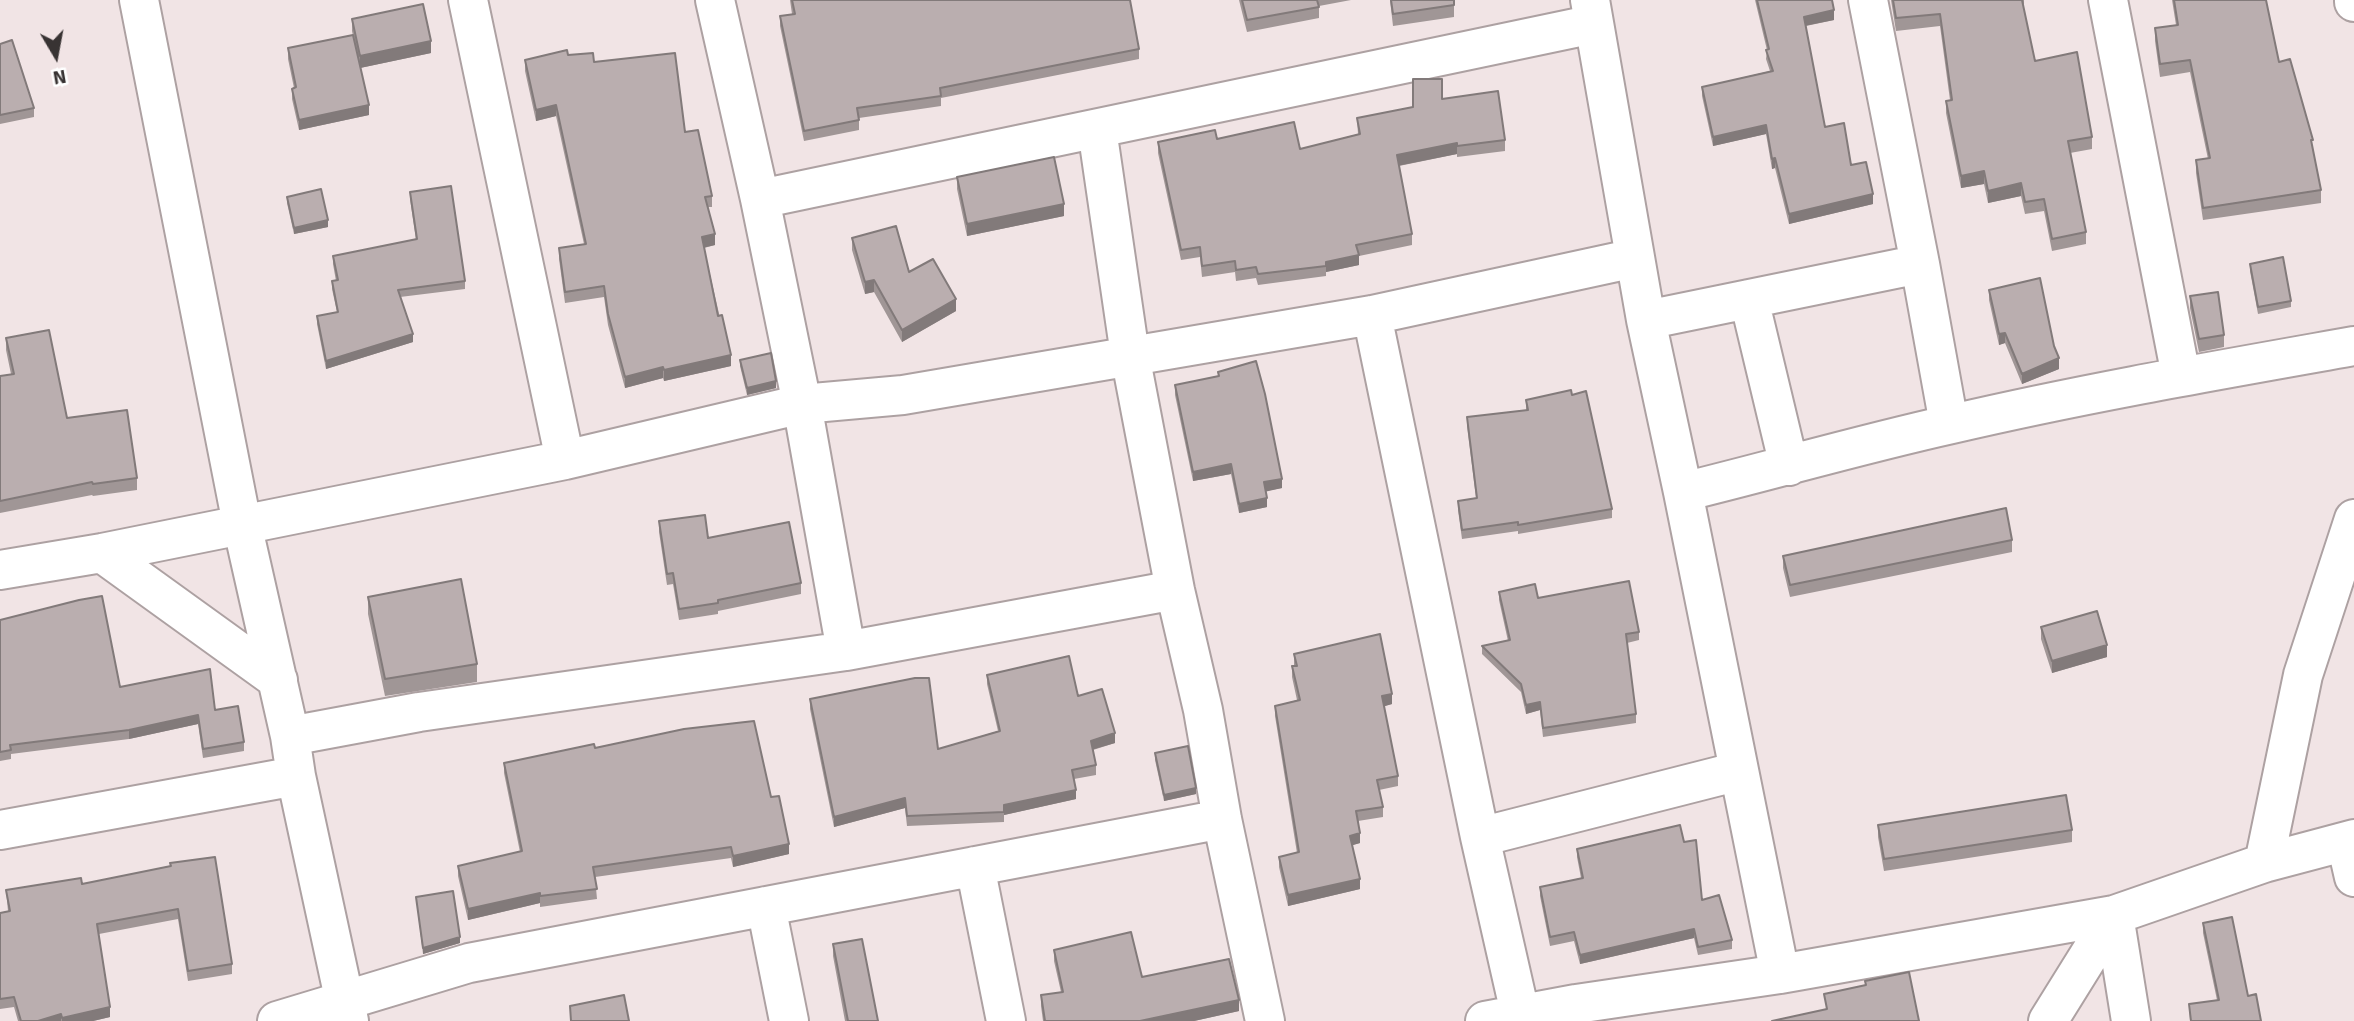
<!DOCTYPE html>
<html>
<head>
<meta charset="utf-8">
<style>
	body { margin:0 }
	#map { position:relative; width:2354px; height:1021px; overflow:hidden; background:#f1e4e5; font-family:Signika,sans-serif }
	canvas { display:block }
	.north { position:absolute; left:21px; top:21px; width:70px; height:70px; -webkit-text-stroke:5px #fff; paint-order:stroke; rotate:170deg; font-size:19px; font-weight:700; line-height:28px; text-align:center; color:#383333 }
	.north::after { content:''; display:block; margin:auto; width:24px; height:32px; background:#383333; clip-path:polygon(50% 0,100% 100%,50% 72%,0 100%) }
</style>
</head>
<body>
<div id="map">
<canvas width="2354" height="1021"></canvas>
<div class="north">N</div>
</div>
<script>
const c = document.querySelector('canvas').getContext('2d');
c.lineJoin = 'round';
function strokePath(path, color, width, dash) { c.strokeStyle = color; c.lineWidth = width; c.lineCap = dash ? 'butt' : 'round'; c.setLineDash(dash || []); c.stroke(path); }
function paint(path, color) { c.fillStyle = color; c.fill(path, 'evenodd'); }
const minor = new Path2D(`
	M 139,0 L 242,524 L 290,736 L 296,776 L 349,1021
	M 468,0 L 565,460
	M 715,0 L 760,199 L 802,404 L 846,651
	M 1590,0 L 1646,320 L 1683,492 L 1780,974
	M 1868,0 L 1920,264
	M 2108,0 L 2181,376
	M 2354,0 L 2354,2
	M 1097,129 L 1130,355 L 1175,590 L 1203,710 L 1222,819 L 1265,1021
	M 760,199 L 1594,24
	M 1749,299 L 1789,466
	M 1372,315 L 1480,837 L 1520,1013
	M 1646,320 L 1920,264 L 1949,424
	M 1683,492 C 1773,470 1862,444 1952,424 C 2085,393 2219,370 2354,346
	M 102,553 L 278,680
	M 0,570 L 102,553 L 565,460 L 802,404 L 903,395 L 1372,315 L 1635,258
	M 290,736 L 419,712 L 846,651 L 1175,590
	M 0,830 L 296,776
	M 1480,837 L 1739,771
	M 2346,842 L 2354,877
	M 2264,863 L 2303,675 L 2354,519
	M 975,866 L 1006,1021
	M 766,906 L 789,1021
	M 2114,915 L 2131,1021
	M 277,1021 L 469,963 L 1222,819
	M 1485,1021 L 1576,1004 L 1780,974 L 2114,915 L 2264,863 L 2354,839
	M 2048,1021 L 2114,915`);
strokePath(minor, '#ada1a2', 42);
strokePath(minor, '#fff', 38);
paint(new Path2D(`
	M 790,0 L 1130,0 L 1139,49 L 1139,59 L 941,98 L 941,106 L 859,118 L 859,130 L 804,141 L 780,26 L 780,16 L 792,14 Z
	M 1239,0 L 1351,0 L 1319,6 L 1319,18 L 1247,32 Z
	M 1390,0 L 1454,0 L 1454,17 L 1393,26 Z
	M 1755,0 L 1832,0 L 1834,20 L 1806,26 L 1825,127 L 1851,165 L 1873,204 L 1789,224 L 1775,168 L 1772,169 L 1766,134 L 1713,146 L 1702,96 L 1702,87 L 1770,71 L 1766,59 L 1767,50 Z
	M 1891,0 L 2024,0 L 2024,4 L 2023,4 L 2035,61 L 2092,137 L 2092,149 L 2070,153 L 2086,232 L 2086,244 L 2052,251 L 2044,211 L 2025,214 L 2021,196 L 1988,203 L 1984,184 L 1961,188 L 1946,113 L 1946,101 L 1950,100 L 1940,26 L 1896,31 Z
	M 2172,0 L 2266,0 L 2279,62 L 2313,150 L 2321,190 L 2321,203 L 2203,220 L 2196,173 L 2196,160 L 2208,159 L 2190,72 L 2160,77 L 2155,41 L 2155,28 L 2176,25 Z
	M 352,19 L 431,53 L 360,68 L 369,115 L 299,130 L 292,99 L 292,89 L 294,88 L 288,59 L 288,48 L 357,55 L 352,31 Z
	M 0,44 L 34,108 L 34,117 L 0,124 Z
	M 568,55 L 594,62 L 685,132 L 712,196 L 712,207 L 708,207 L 715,245 L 704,248 L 731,366 L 664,381 L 663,378 L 625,388 L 608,325 L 604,297 L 565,303 L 559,259 L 559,248 L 584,244 L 556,116 L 536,121 L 525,71 L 525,60 Z
	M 1442,99 L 1505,140 L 1505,151 L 1457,157 L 1457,154 L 1399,166 L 1412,234 L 1412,245 L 1359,256 L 1359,265 L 1326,272 L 1326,276 L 1258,285 L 1256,278 L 1236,281 L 1235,272 L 1202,277 L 1200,257 L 1181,260 L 1158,153 L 1158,142 L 1217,139 L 1300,149 L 1358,134 L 1357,118 L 1413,107 Z
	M 957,177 L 1064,216 L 967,236 L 957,189 Z
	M 410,192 L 465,281 L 465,289 L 400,297 L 413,342 L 326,369 L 317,324 L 317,316 L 337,312 L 332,289 L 332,281 L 336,281 L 333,264 L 333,256 L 416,240 L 410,199 Z
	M 287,197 L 328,227 L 294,234 L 287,203 Z
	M 852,238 L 909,272 L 956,311 L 902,342 L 874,292 L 865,294 L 852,250 Z
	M 2250,264 L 2291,301 L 2291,307 L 2258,314 L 2250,271 Z
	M 1989,290 L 2059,369 L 2022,384 L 2005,343 L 1999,345 L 1989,300 Z
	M 2190,296 L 2224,335 L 2224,347 L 2199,352 L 2190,308 Z
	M 6,338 L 67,418 L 137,478 L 137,490 L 93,496 L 92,495 L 0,513 L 0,376 L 11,374 L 6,350 Z
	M 740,360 L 776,388 L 747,395 L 740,366 Z
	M 1218,372 L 1282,488 L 1266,491 L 1267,507 L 1239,513 L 1231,474 L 1193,481 L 1175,395 L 1175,385 L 1218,377 Z
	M 1572,395 L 1612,509 L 1612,518 L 1518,534 L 1518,531 L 1462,539 L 1458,510 L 1458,501 L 1476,498 L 1467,426 L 1467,417 L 1526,410 L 1526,400 Z
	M 659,521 L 708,538 L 801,583 L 801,594 L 718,611 L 718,614 L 679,620 L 673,584 L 667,585 L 659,532 Z
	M 2012,540 L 2012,552 L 1790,597 L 1783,568 L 1783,556 Z
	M 1499,592 L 1538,598 L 1639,632 L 1639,640 L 1627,643 L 1636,714 L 1636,723 L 1543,737 L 1540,710 L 1526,714 L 1521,692 L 1482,654 L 1482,646 L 1508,641 L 1499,600 Z
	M 368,597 L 477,664 L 477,682 L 385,696 L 368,614 Z
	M 0,620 L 120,687 L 215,710 L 244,742 L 244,751 L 203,758 L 198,724 L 129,739 L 11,754 L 11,759 L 0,761 Z
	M 2041,627 L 2107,657 L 2052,673 L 2041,639 Z
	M 1294,654 L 1392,704 L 1384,706 L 1398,776 L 1398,786 L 1379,790 L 1383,807 L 1383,817 L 1358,821 L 1360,843 L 1352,845 L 1360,889 L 1288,906 L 1279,867 L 1279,857 L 1297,853 L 1275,716 L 1275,706 L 1297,700 L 1292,677 L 1292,666 L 1294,666 Z
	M 987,675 L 1078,696 L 1115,743 L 1093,750 L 1096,765 L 1096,775 L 1074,779 L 1076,799 L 1004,815 L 1004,822 L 907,826 L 905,808 L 834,827 L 810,709 L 810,699 L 938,749 L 998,731 L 987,684 Z
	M 595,748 L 771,797 L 789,854 L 733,867 L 731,858 L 595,877 L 597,899 L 540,907 L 540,903 L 468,920 L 458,876 L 458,866 L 520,852 L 504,773 L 504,763 Z
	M 1155,753 L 1196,794 L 1164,801 L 1155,760 Z
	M 1878,825 L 2072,830 L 2072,842 L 1884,871 L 1878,837 Z
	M 1684,842 L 1702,900 L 1732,940 L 1732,949 L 1698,955 L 1694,938 L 1580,964 L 1574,941 L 1550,946 L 1540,896 L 1540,887 L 1581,878 L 1577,857 L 1577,849 Z
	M 170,866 L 232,964 L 232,974 L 188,981 L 178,919 L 99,934 L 110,1017 L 93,1021 L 18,1021 L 14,1007 L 0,1009 L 0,913 L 8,911 L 6,890 L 82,884 Z
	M 416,897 L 460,943 L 423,954 Z
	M 2203,923 L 2248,996 L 2261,1021 L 2190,1021 L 2189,1004 L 2217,1000 L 2203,933 Z
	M 833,944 L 878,1021 L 845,1021 L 833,956 Z
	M 1054,950 L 1142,977 L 1239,1011 L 1194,1021 L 1043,1021 L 1041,1006 L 1041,995 L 1061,992 L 1054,961 Z`), '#a09696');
paint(new Path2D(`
	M 1834,10 L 1834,20 L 1804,26 L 1804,17 Z
	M 431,41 L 431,53 L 360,68 L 360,56 Z
	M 369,105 L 369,115 L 299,130 L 299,120 Z
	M 556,105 L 556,116 L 536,121 L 536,110 Z
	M 1766,125 L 1766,134 L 1713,146 L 1713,137 Z
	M 1457,143 L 1457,154 L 1397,166 L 1397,155 Z
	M 1775,158 L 1775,168 L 1772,169 L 1772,159 Z
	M 1984,171 L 1984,184 L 1961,188 L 1961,176 Z
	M 2021,183 L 2021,196 L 1988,203 L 1988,191 Z
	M 1873,194 L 1873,204 L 1789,224 L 1789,214 Z
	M 1064,204 L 1064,216 L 967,236 L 967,224 Z
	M 328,220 L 328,227 L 294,234 L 294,228 Z
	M 715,234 L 715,245 L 702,248 L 702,237 Z
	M 1359,255 L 1359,265 L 1326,272 L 1326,262 Z
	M 874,280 L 874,292 L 865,294 L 865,282 Z
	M 956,299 L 956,311 L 902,342 L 902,330 Z
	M 2005,333 L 2005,343 L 1999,345 L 1999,334 Z
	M 413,334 L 413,342 L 326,369 L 326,361 Z
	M 731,355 L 731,366 L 664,381 L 664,370 Z
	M 2059,358 L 2059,369 L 2022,384 L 2022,374 Z
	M 663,367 L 663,378 L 625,388 L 625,377 Z
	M 776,381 L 776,388 L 747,395 L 747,388 Z
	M 1231,464 L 1231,474 L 1193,481 L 1193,472 Z
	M 1282,479 L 1282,488 L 1264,492 L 1264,482 Z
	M 1267,498 L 1267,507 L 1239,513 L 1239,504 Z
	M 2107,645 L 2107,657 L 2052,673 L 2052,661 Z
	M 1392,694 L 1392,704 L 1382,707 L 1382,696 Z
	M 1540,702 L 1540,710 L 1526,714 L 1526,705 Z
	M 198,715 L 198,724 L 129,739 L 129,730 Z
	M 1115,733 L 1115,743 L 1091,750 L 1091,741 Z
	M 1196,788 L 1196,794 L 1164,801 L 1164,795 Z
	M 1076,790 L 1076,799 L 1004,815 L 1004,805 Z
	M 905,798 L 905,808 L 834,827 L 834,817 Z
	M 1360,833 L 1360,843 L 1350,846 L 1350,836 Z
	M 789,844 L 789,854 L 733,867 L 733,856 Z
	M 1360,879 L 1360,889 L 1288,906 L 1288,895 Z
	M 540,893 L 540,903 L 468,920 L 468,909 Z
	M 1694,929 L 1694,938 L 1580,964 L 1580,955 Z
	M 460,937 L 460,943 L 423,954 L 423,948 Z
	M 1239,1000 L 1239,1011 L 1194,1021 L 1140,1021 Z
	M 110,1007 L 110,1017 L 93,1021 L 62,1021 L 62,1018 Z
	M 61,1014 L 61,1021 L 38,1021 Z`), '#827a7a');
const building = new Path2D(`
	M 792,0 L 1130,0 L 1139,49 L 940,88 L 941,96 L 857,108 L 859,120 L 804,131 L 780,16 L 795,14 Z
	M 1242,0 L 1317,0 L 1319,7 L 1247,20 Z
	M 1391,0 L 1454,0 L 1454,5 L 1393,14 Z
	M 1757,0 L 1832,0 L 1834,10 L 1804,17 L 1825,127 L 1844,123 L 1851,165 L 1866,162 L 1873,194 L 1789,214 L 1775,158 L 1772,159 L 1766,125 L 1713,137 L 1702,87 L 1773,71 L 1766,50 L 1769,49 Z
	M 1893,0 L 2022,0 L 2035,61 L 2077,52 L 2092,137 L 2068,141 L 2086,232 L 2052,239 L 2044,199 L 2025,202 L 2021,183 L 1988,191 L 1984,171 L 1961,176 L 1946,101 L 1952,100 L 1940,14 L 1896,18 Z
	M 2174,0 L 2266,0 L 2279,62 L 2290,59 L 2313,140 L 2311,140 L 2321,190 L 2203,208 L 2196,160 L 2210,158 L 2190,60 L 2160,64 L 2155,28 L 2178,25 Z
	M 423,4 L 431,41 L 360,56 L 352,19 Z
	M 353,35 L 369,105 L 299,120 L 292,89 L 296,87 L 288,48 Z
	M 12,40 L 34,108 L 0,115 L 0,44 Z
	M 567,50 L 568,55 L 593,53 L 594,62 L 675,53 L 685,132 L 698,130 L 712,196 L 705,197 L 715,234 L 702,237 L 718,316 L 722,315 L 731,355 L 664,370 L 663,367 L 625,377 L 608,314 L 604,286 L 565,292 L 559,248 L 586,244 L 556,105 L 536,110 L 525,60 Z
	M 1413,79 L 1442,79 L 1442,99 L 1498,91 L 1505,140 L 1457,146 L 1457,143 L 1397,155 L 1412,234 L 1356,245 L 1359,255 L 1326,262 L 1326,266 L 1258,274 L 1256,267 L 1236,270 L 1235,261 L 1202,266 L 1200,247 L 1181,250 L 1158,142 L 1215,130 L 1217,139 L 1294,122 L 1300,149 L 1360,134 L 1357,118 L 1413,107 Z
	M 1054,157 L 1064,204 L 967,224 L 957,177 Z
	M 451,186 L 465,281 L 398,290 L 413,334 L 326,361 L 317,316 L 338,312 L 332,281 L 338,280 L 333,256 L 417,239 L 410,192 Z
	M 321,189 L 328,220 L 294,228 L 287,197 Z
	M 896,226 L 909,272 L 933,259 L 956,299 L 902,330 L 874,280 L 865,282 L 852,238 Z
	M 2283,257 L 2291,301 L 2258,307 L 2250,264 Z
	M 2040,278 L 2054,346 L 2059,358 L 2022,374 L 2005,333 L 1999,334 L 1989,290 Z
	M 2218,292 L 2224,335 L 2199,339 L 2190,296 Z
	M 49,330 L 67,418 L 127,410 L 137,478 L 93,484 L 92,482 L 0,501 L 0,376 L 14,374 L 6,338 Z
	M 771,353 L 776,381 L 747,388 L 740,360 Z
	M 1256,361 L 1265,394 L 1282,479 L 1264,482 L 1267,498 L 1239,504 L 1231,464 L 1193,472 L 1175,385 L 1219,376 L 1218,372 Z
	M 1571,390 L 1572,395 L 1586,391 L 1612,509 L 1518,525 L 1518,522 L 1462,530 L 1458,501 L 1477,498 L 1467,417 L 1528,410 L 1526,400 Z
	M 2006,508 L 2012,540 L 1790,585 L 1783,556 Z
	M 705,515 L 708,538 L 789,522 L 801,583 L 718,600 L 718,603 L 679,609 L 673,573 L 667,574 L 659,521 Z
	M 461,579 L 477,664 L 385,679 L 368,597 Z
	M 1629,581 L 1639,632 L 1626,634 L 1636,714 L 1543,728 L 1540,702 L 1526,705 L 1521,684 L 1482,646 L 1510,640 L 1499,592 L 1535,584 L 1538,598 Z
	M 102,596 L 120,687 L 210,669 L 215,710 L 238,706 L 244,742 L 203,749 L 198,715 L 129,730 L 10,745 L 11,750 L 0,752 L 0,620 L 79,600 Z
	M 2097,611 L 2107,645 L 2052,661 L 2041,627 Z
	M 1380,634 L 1392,694 L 1382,696 L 1398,776 L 1377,780 L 1383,807 L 1356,811 L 1360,833 L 1350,836 L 1360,879 L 1288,895 L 1279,857 L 1299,852 L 1275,706 L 1300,700 L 1292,666 L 1297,666 L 1294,654 Z
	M 1069,656 L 1078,696 L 1102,689 L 1115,733 L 1091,741 L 1096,765 L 1072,770 L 1076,790 L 1004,805 L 1004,812 L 907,816 L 905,798 L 834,817 L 810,699 L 915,678 L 929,678 L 938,749 L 1000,731 L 987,675 Z
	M 754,721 L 771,797 L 779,796 L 789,844 L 733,856 L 731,847 L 593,867 L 597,889 L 540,896 L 540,893 L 468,909 L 458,866 L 522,851 L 504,763 L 594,744 L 595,748 L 684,729 Z
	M 1188,746 L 1196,788 L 1164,795 L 1155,753 Z
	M 2066,795 L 2072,830 L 1884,859 L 1878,825 Z
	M 1680,825 L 1684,842 L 1696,840 L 1702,900 L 1719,895 L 1732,940 L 1698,947 L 1694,929 L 1580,955 L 1574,932 L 1550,937 L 1540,887 L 1583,878 L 1577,849 Z
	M 215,857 L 232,964 L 188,971 L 178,909 L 97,924 L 110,1007 L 62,1018 L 61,1014 L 38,1021 L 21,1021 L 14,997 L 0,999 L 0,913 L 10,911 L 6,890 L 81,878 L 82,884 L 171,866 L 170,863 Z
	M 453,891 L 460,937 L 423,948 L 416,897 Z
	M 2232,917 L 2248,996 L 2256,994 L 2261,1021 L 2191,1021 L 2189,1004 L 2219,1000 L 2203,923 Z
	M 1131,932 L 1142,977 L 1229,959 L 1239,1000 L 1140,1021 L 1045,1021 L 1041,995 L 1063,992 L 1054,950 Z
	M 862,939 L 878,1021 L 848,1021 L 833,944 Z
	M 1909,972 L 1919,1021 L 1772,1021 L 1827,1009 L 1824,994 L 1866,985 L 1865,981 Z
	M 624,995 L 629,1021 L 571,1021 L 570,1006 Z`);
paint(building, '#baaeaf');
strokePath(building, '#827a7a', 2);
</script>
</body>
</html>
